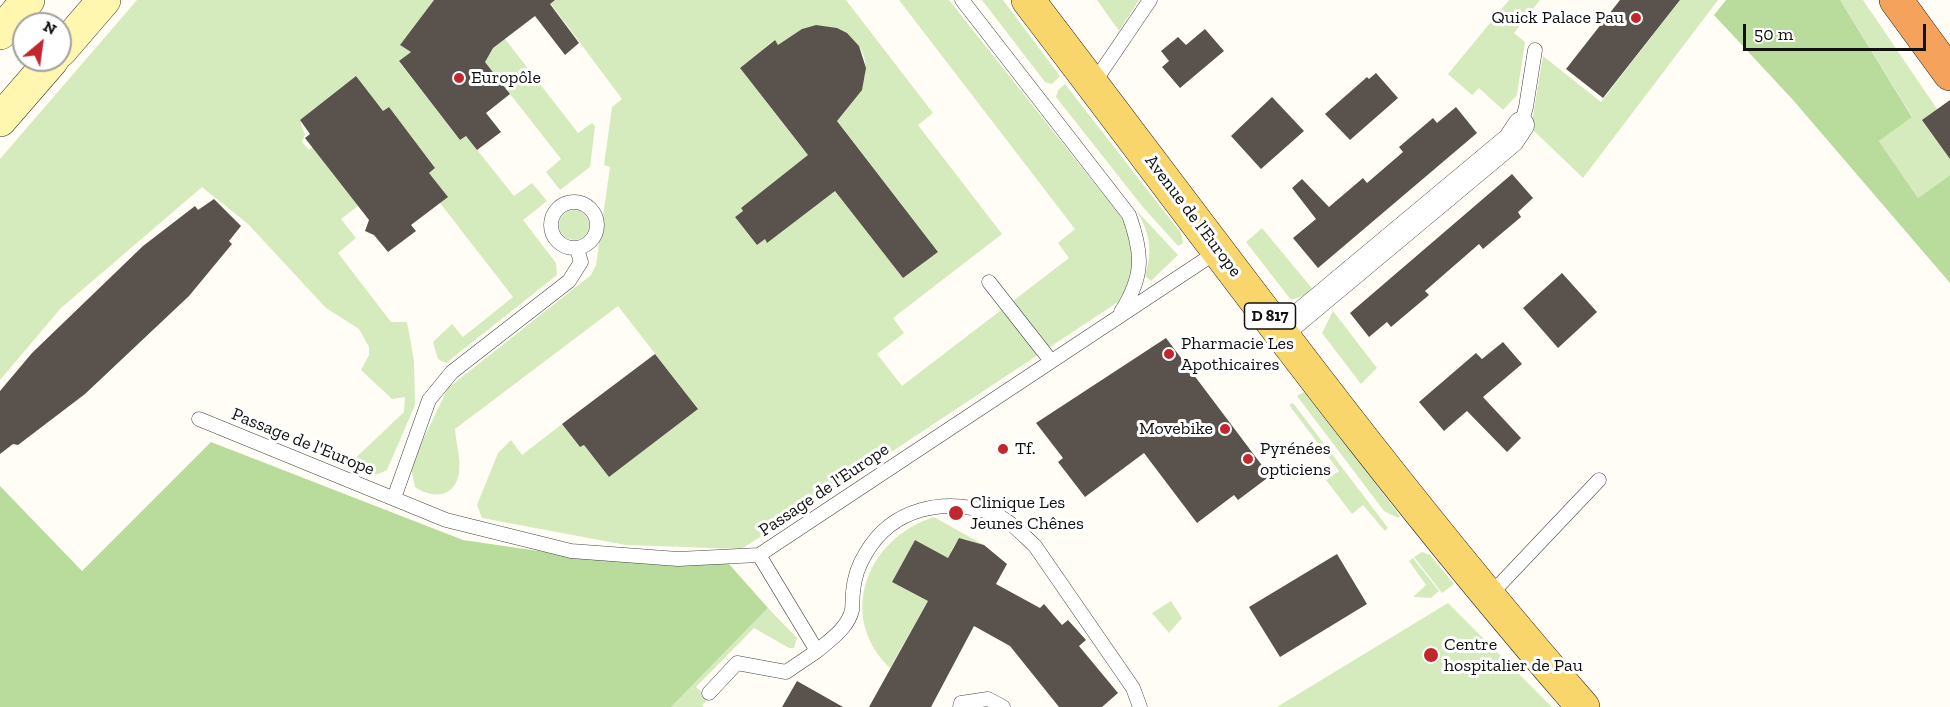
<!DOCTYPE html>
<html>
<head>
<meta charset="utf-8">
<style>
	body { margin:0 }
	#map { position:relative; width:1950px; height:707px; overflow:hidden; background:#fffdf5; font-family:"Zilla Slab",serif }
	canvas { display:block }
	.north { position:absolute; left:12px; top:12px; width:60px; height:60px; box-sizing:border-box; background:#fff; border:2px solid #a0a0a0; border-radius:50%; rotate:29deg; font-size:16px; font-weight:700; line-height:24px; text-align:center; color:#111 }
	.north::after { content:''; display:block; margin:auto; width:21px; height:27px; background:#c4262e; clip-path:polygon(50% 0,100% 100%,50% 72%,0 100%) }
	.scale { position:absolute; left:1743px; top:24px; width:183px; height:27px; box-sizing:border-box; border:3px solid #111; border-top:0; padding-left:8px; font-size:18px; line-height:21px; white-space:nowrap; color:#111; -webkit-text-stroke:4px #fff; paint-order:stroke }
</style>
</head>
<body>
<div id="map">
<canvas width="1950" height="707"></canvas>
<div class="north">N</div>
<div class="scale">50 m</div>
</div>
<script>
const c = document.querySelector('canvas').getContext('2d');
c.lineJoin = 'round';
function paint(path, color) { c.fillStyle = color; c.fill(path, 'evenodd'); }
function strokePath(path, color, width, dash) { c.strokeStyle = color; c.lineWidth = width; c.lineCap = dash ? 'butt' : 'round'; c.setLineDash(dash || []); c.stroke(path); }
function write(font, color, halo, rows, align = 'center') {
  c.font = font + ' "Zilla Slab",serif'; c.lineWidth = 6; c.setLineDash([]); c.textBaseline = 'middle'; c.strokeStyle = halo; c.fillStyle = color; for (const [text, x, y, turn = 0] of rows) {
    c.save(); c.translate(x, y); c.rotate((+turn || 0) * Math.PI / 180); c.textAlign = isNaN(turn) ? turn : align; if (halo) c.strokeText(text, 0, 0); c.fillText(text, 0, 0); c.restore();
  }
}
paint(new Path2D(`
	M 137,0 L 434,0 L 400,45 L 411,52 L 399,62 L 460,140 L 466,136 L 514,196 L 532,183 L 547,201 L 523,220 L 556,263 L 557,275 L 446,363 L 438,359 L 433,342 L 452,324 L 463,337 L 513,297 L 440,203 L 447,196 L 429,173 L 435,168 L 389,107 L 377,116 L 361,96 L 367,91 L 356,76 L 300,120 L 305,135 L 302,142 L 309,150 L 317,143 L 324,162 L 358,206 L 341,219 L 356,238 L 338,253 L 391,322 L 407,322 L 414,361 L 415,405 L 387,470 C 371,479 362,473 347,466 L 404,412 L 405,397 L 392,399 L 361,370 L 369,355 L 369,347 L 359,329 L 326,308 L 248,224 L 202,187 L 61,308 L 0,380 L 0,159 Z
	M 467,0 L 505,39 L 578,133 L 592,123 L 595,126 L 590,167 L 560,190 L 546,172 L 561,159 L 485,62 Z
	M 548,0 L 846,0 L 933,113 L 918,125 L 1002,234 L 893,318 L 904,333 L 877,354 L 902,386 L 1069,258 L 1058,243 L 1075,229 L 899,0 L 949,0 L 1125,222 L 1135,250 L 1129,282 L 1118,302 L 799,513 L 741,549 L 626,545 L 482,518 L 477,505 L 498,453 L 511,440 L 522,455 L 562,424 L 580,447 L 584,445 L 609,477 L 698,409 L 618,306 L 455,429 C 456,443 461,459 459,473 C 455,498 432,499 415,487 L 411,468 L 414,458 L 448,388 L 591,275 L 596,265 L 610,167 L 604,165 L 612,107 L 622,99 ZM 816,25 C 865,31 881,67 849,106 L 834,87 L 819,97 L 938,252 L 903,278 L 840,197 L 835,185 L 767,243 L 765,239 L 757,245 L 735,217 L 743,211 L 741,208 L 802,160 L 813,157 L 805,147 L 803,149 L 740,68 L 774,40 L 793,64 L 802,29 Z
	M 982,0 L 1003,0 L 1060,76 L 1052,84 L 1045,82 Z
	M 1097,0 L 1139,0 L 1119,31 Z
	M 1509,0 L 1540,0 L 1514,33 L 1525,42 L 1517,95 L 1503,110 L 1479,88 L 1472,95 L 1448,74 Z
	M 1680,0 L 1718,0 L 1583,178 L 1531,128 L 1543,56 L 1601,102 Z
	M 1840,0 L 1863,0 L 1950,128 L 1950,175 L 1918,198 L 1879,141 L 1912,116 Z
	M 1065,84 L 1181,233 L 1183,243 L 1178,246 L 1142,206 L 1056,97 L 1058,90 Z
	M 1136,210 L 1178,255 L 1151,281 L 1145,276 C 1153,250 1150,233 1136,210 Z
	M559 225a15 15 0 1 1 30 0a15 15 0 1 1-30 0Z
	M 1262,228 L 1315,292 L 1291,300 L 1246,242 Z
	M 1333,311 L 1377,368 L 1361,384 L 1322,333 Z
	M 1305,391 L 1400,516 L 1398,518 L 1384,511 L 1297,396 Z
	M 1293,403 L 1388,528 L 1385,531 L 1363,505 L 1352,514 L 1326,480 L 1339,471 L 1289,405 Z
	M 934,517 L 984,545 L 959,538 L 951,551 L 951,560 L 915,540 L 892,582 L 928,601 L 890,668 C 836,616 867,538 934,517 Z
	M 1422,552 L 1430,555 L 1454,584 L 1442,593 L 1414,557 Z
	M 1413,558 L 1439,591 L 1431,598 L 1413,597 L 1426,585 L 1409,561 Z
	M 1171,601 L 1182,618 L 1169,633 L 1152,613 Z
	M 1448,603 L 1552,707 L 1277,707 Z
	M 768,608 L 797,638 L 794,648 L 789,648 L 754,628 L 696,687 L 709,698 L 702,705 L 704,707 L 671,707 Z`), '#d5ebbd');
paint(new Path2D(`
	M 1726,0 L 1840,0 L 1912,117 L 1879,141 L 1918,198 L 1950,175 L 1950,283 L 1793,100 L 1714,15 Z
	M 211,442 L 463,540 L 580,557 L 729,564 L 768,608 L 671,707 L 0,707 L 0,486 L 82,571 Z`), '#b9dc9c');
paint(new Path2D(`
	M 434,0 L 555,0 L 550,4 L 579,43 L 565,55 L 535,16 L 493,48 L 485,62 L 510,94 L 486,113 L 501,132 L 477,150 L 466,136 L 460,140 L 399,61 L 411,52 L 400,45 Z
	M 1620,0 L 1680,0 L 1603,98 L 1566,69 Z
	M 816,25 L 837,28 L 847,33 L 859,46 L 866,68 L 862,90 L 837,121 L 938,252 L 903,278 L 835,191 L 767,243 L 765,239 L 757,245 L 735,217 L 743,211 L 741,208 L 808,155 L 740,68 L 775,40 L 778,45 L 802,29 Z
	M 1205,29 L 1224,51 L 1180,88 L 1162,67 L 1169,61 L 1161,51 L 1178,37 L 1186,45 Z
	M 1376,73 L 1398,98 L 1350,140 L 1325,114 L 1367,77 L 1369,79 Z
	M 356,76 L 383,111 L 389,107 L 435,168 L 429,173 L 448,197 L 411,225 L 416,231 L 388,252 L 374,235 L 365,231 L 369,220 L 305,138 L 310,134 L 300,120 Z
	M 1272,97 L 1304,131 L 1261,169 L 1231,136 Z
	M 1950,100 L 1950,159 L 1922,120 Z
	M 1456,107 L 1477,133 L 1318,268 L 1293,238 L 1316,219 L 1292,188 L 1302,179 L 1329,207 L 1363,178 L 1367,183 L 1403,152 L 1399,147 L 1433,118 L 1437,123 Z
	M 1512,174 L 1533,198 L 1518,212 L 1521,217 L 1483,249 L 1479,244 L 1425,291 L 1429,295 L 1391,327 L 1387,322 L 1369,337 L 1350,313 Z
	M 214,199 L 241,226 L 229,241 L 232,244 L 189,296 L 85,394 L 18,445 L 13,444 L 0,454 L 0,391 L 32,353 L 143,246 L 195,206 L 198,210 Z
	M 1562,273 L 1597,312 L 1558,348 L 1523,308 Z
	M 1166,338 L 1270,476 L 1238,500 L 1234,495 L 1197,523 L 1144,453 L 1085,497 L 1058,462 L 1063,458 L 1036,423 Z
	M 1503,342 L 1522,364 L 1483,397 L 1521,438 L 1507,452 L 1467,411 L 1444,431 L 1419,402 L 1476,353 L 1482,359 Z
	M 655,354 L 698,409 L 609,477 L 584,445 L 580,447 L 562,424 Z
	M 959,538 L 984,545 L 1007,564 L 996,584 L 1040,608 L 1044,604 L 1062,625 L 1068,620 L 1086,640 L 1079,646 L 1118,693 L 1102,707 L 1059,707 L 1010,646 L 974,626 L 931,707 L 869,707 L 928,601 L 892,582 L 915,540 L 948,558 Z
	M 1337,554 L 1367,604 L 1280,657 L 1249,607 Z
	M 797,681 L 843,707 L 782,707 Z`), '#5a524d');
const service = new Path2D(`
	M 962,0 L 1129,215 C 1143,254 1144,276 1121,312
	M 1093,84 L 1150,0
	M 1521,125 L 1526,107 L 1535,50
	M551 225a23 23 0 1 1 46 0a23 23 0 1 1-46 0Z
	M 989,282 L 1051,361
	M 199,419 L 446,520 L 571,551 L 678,559 L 759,555 L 1218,251
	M 394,498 L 429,400 L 452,372 L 569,281 L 581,262 L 577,249
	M 759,555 L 817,651 C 830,640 848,628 852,610 C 853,604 852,598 853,592 C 854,579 859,564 866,553 C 892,508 944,497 991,513 C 1008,518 1022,534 1035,546 L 1133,688 L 1140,707
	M 1489,596 L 1599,480
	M 709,693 L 737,663 L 786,672 L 817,651
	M 960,707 L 961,703 L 988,699 L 1003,707`);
const minor = new Path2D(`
	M 1282,331 L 1511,140 L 1521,125`);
const secondary = new Path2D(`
	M 0,33 L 28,0
	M 60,51 L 104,0
	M 0,120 L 52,60`);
const primary = new Path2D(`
	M 1028,0 C 1210,238 1386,482 1583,707`);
const motorway = new Path2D(`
	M 1896,0 L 1950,74`);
strokePath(service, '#444', 15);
strokePath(minor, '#444', 27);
strokePath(secondary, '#333', 34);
strokePath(primary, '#222', 34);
strokePath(motorway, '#222', 34);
strokePath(service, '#fff', 14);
strokePath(minor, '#fff', 26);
strokePath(secondary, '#fff6b0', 33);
strokePath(primary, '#f9d66b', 33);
strokePath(motorway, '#f5a25d', 33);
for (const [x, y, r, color] of [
	[1636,18,6,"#c4262e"],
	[459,78,6,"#c4262e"],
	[1169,354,6,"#c4262e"],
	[1225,429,6,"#c4262e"],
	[1003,449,6,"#c4262e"],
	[1248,459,6,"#c4262e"],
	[956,513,8,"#c4262e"],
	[1431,655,8,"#c4262e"]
]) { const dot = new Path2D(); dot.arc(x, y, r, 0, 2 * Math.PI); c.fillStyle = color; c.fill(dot); strokePath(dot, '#fff', 2); }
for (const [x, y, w] of [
	[1270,316,51]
]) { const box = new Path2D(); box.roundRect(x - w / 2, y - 13, w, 26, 4.5); c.fillStyle = '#fff'; c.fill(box); strokePath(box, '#111', 1.5); }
write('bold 16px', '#111', null, [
	["D 817",1270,316]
]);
write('18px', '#111', '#fff', [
	["Quick Palace Pau",1624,18,"right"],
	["Europôle",471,78],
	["Pharmacie Les",1181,344],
	["Apothicaires",1181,365],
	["Movebike",1213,429,"right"],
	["Tf.",1015,449],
	["Pyrénées",1260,449],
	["opticiens",1260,470],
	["Clinique Les",970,503],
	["Jeunes Chênes",970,524],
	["Centre",1444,645],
	["hospitalier de Pau",1444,666]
], 'left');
write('18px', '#111', '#fff', [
	["Avenue de l'Europe",1193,216,53],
	["Passage de l'Europe",303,442,22],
	["Passage de l'Europe",824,490,-34]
]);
</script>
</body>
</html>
